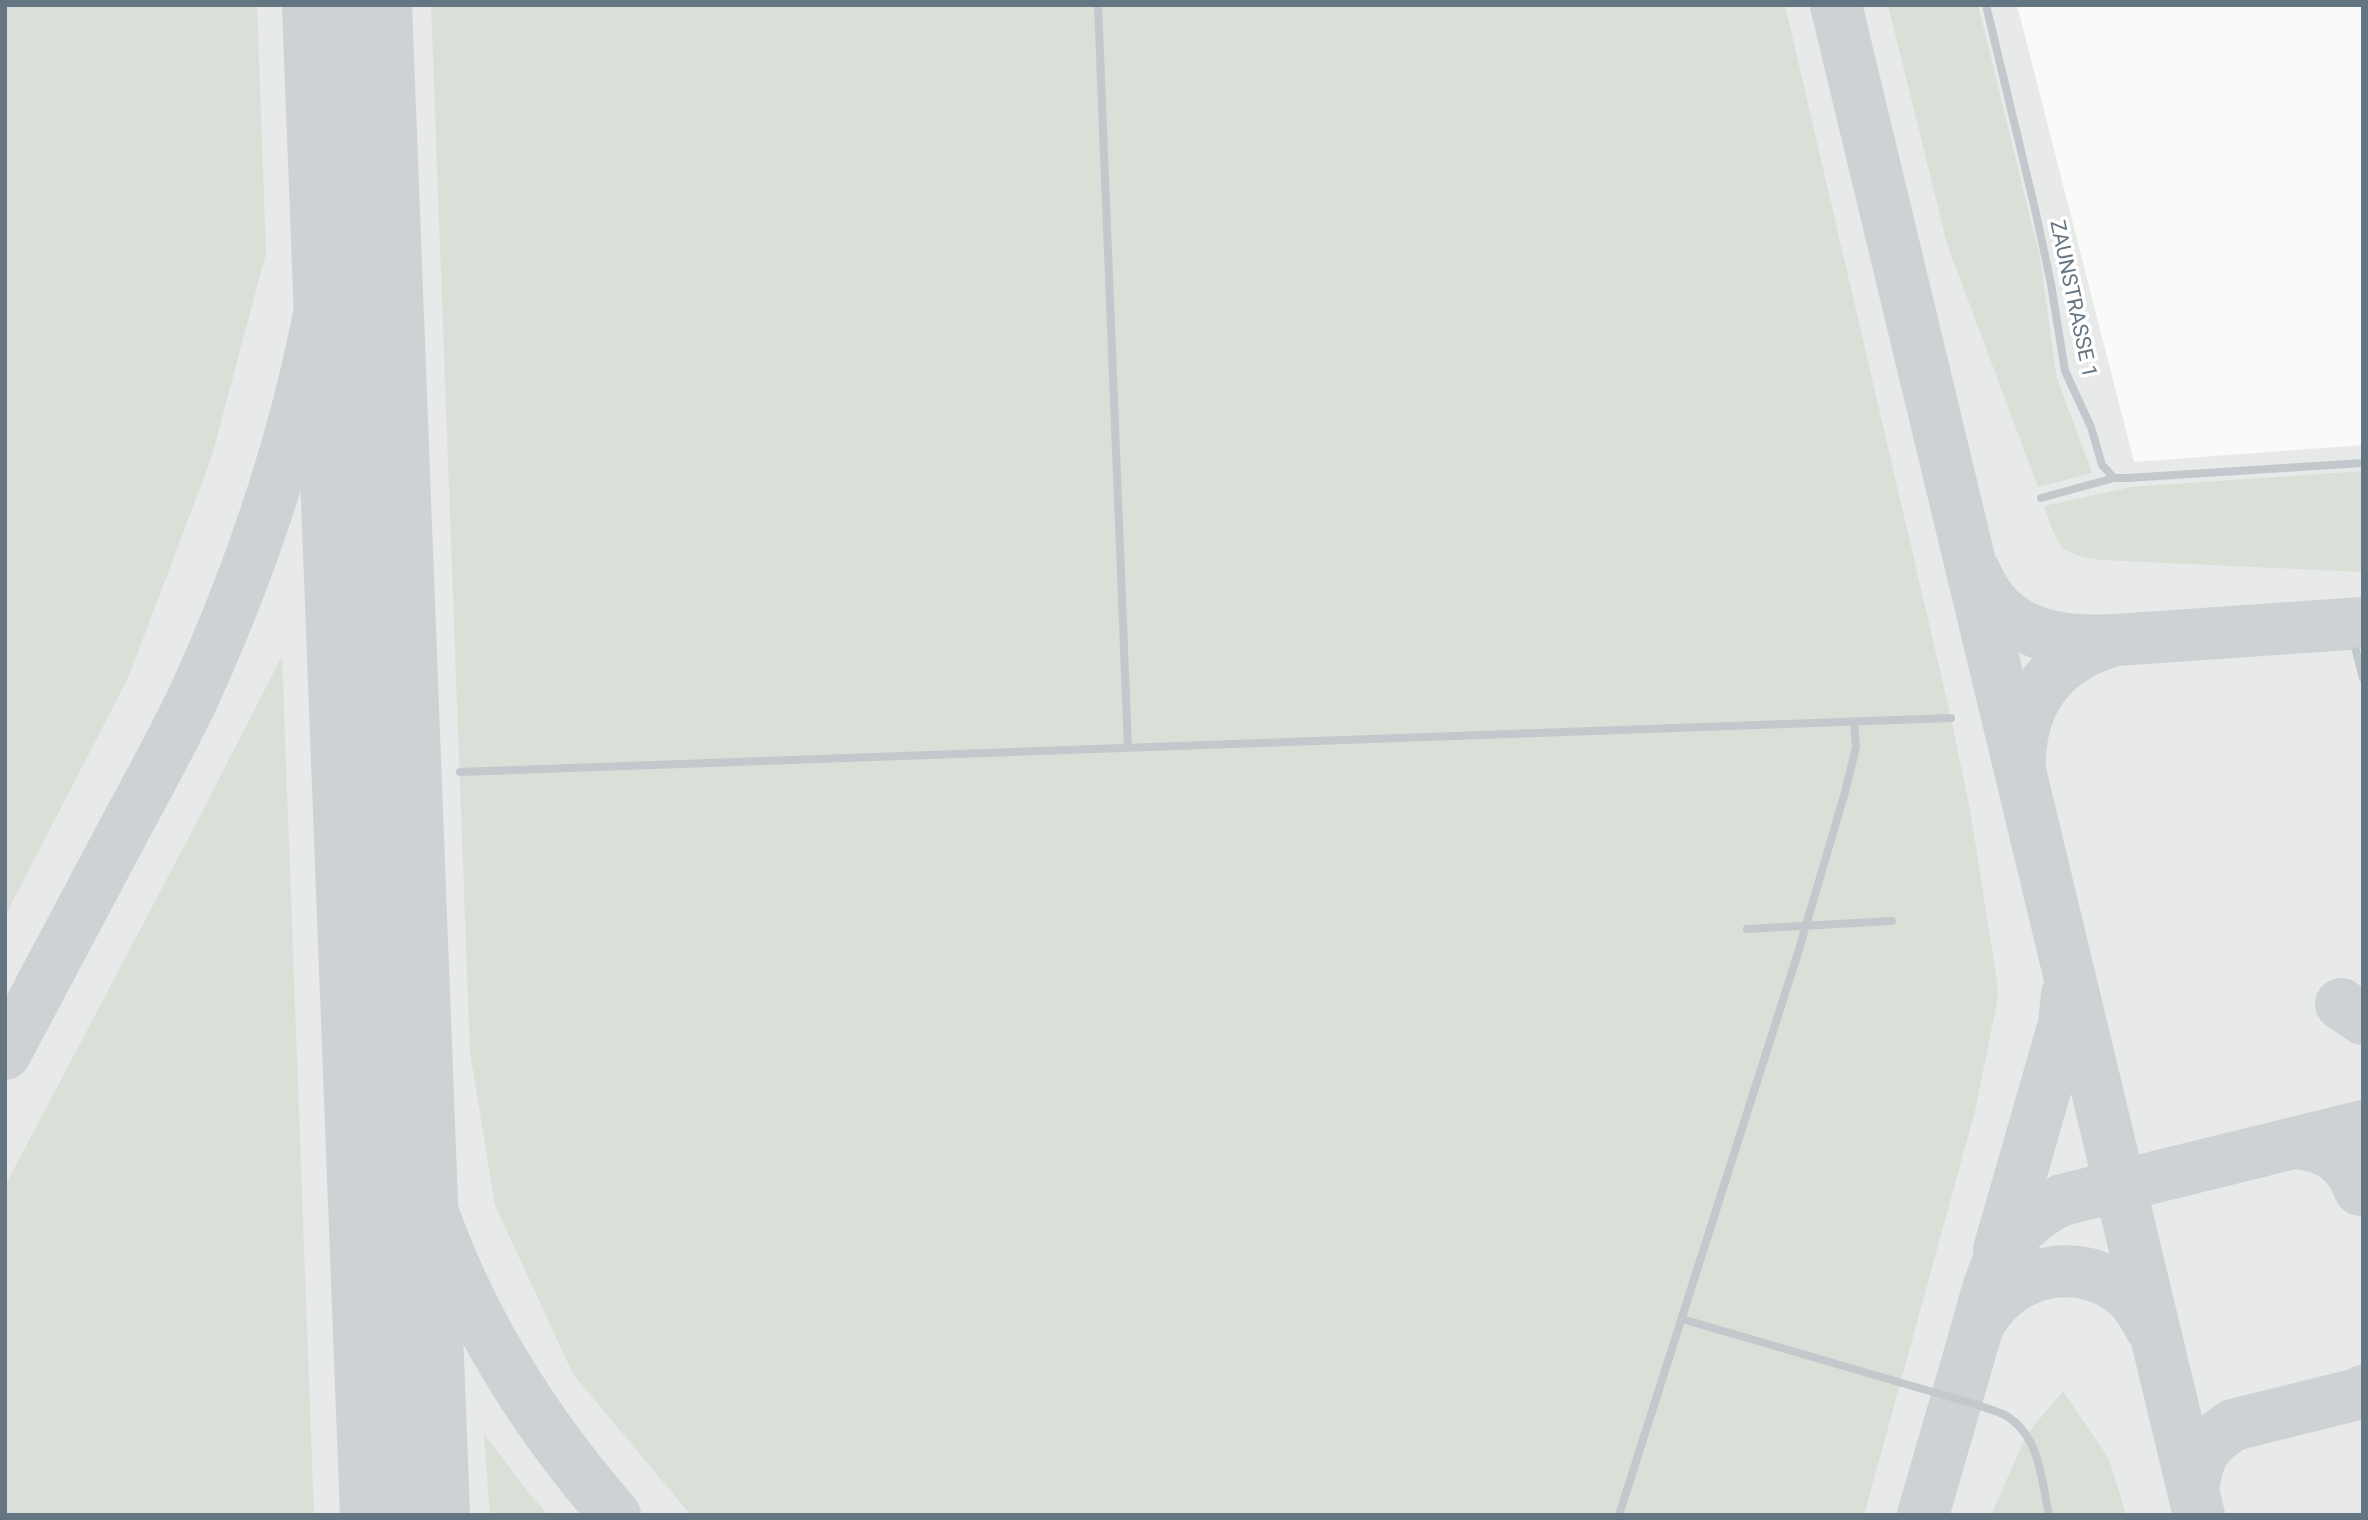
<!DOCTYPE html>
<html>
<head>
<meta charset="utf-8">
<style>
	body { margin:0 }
	#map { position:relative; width:2368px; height:1520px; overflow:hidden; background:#fafaf8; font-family:Roboto,sans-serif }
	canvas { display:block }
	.frame { position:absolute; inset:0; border:7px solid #657683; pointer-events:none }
</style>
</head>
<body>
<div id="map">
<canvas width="2368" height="1520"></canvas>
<div class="frame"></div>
</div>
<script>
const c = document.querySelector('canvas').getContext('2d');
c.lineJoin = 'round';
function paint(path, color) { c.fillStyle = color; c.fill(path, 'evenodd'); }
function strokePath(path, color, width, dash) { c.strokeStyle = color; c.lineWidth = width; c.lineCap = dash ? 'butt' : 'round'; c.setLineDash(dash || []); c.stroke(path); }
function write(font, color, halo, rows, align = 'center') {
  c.font = font + ' Roboto,sans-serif'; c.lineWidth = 7; c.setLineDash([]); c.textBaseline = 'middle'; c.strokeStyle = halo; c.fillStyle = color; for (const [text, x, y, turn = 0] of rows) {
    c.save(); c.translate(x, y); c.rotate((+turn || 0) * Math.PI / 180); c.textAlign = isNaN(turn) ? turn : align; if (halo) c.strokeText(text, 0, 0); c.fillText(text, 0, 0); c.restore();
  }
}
paint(new Path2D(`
	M 5,5 L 2017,5 L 2134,462 L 2363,445 L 2363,1515 L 5,1515 Z`), '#e8e9e9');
paint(new Path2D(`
	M 5,5 L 257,5 L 266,253 L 211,459 L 128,678 L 5,916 Z
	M 431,5 L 1785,5 L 1951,718 L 1970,810 L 1997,981 L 1998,997 L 1975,1111 L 1864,1515 L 691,1515 L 573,1374 L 495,1205 L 470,1052 Z
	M 1888,5 L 1978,5 L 2040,258 L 2057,379 L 2092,473 L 2038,487 L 1947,244 Z
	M 2363,471 L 2363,572 L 2102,560 C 2056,554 2059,546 2044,506 L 2131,487 Z
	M 282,656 L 314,1515 L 5,1515 L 5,1186 L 199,818 Z
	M 2063,1391 L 2109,1459 L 2126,1515 L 1991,1515 L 2027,1434 Z
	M 484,1434 L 528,1492 L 548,1515 L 490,1515 Z`), '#dadfd7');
strokePath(new Path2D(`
	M 1836,5 L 2199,1515
	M 1976,574 C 2001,635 2058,643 2116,640 C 2057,656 2022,695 2020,758
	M 2116,640 L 2363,623
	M 2341,1004 L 2363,1019
	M 385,1012 C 393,1052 399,1093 409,1132 C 444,1278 517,1403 615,1515
	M 5,1054 C 45,979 85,903 125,828 C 148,785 172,742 193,698 C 288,491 345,269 348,41
	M 2293,1143 C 2326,1144 2348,1159 2360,1190
	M 1999,1250 L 2064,1024 L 2067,994
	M 1974,1339 C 1991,1278 1999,1229 2062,1200 L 2363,1126
	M 2193,1488 C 2199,1454 2203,1445 2233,1425 L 2358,1394 L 2363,1391
	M 384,1515 L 395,1391 L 396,1293
	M 1923,1515 L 1974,1339 C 1976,1332 1978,1325 1982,1319 C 2012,1268 2083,1255 2127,1294 C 2139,1304 2145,1317 2152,1330`), '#ced2d4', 52);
strokePath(new Path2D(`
	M 347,5 L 405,1515`), '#ced2d4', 130);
strokePath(new Path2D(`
	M 1098,5 L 1128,747
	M 1986,5 L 2035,209 L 2051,284 L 2065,371 L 2091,427 L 2102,465 L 2114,478 L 2127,478 L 2363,463
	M 2041,498 L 2114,478
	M 2356,651 L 2363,678
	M 460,772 L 1951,718
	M 1747,929 L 1892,921
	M 1682,1319 L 1981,1406 C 1990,1410 2003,1412 2011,1419 C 2040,1440 2042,1483 2049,1515
	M 1619,1515 L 1797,956 L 1845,792 L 1856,747 L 1854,722`), '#c3c8cc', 8);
write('21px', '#657683', '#fff', [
	["ZAUNSTRASSE 1",2072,299,78]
]);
</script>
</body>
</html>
